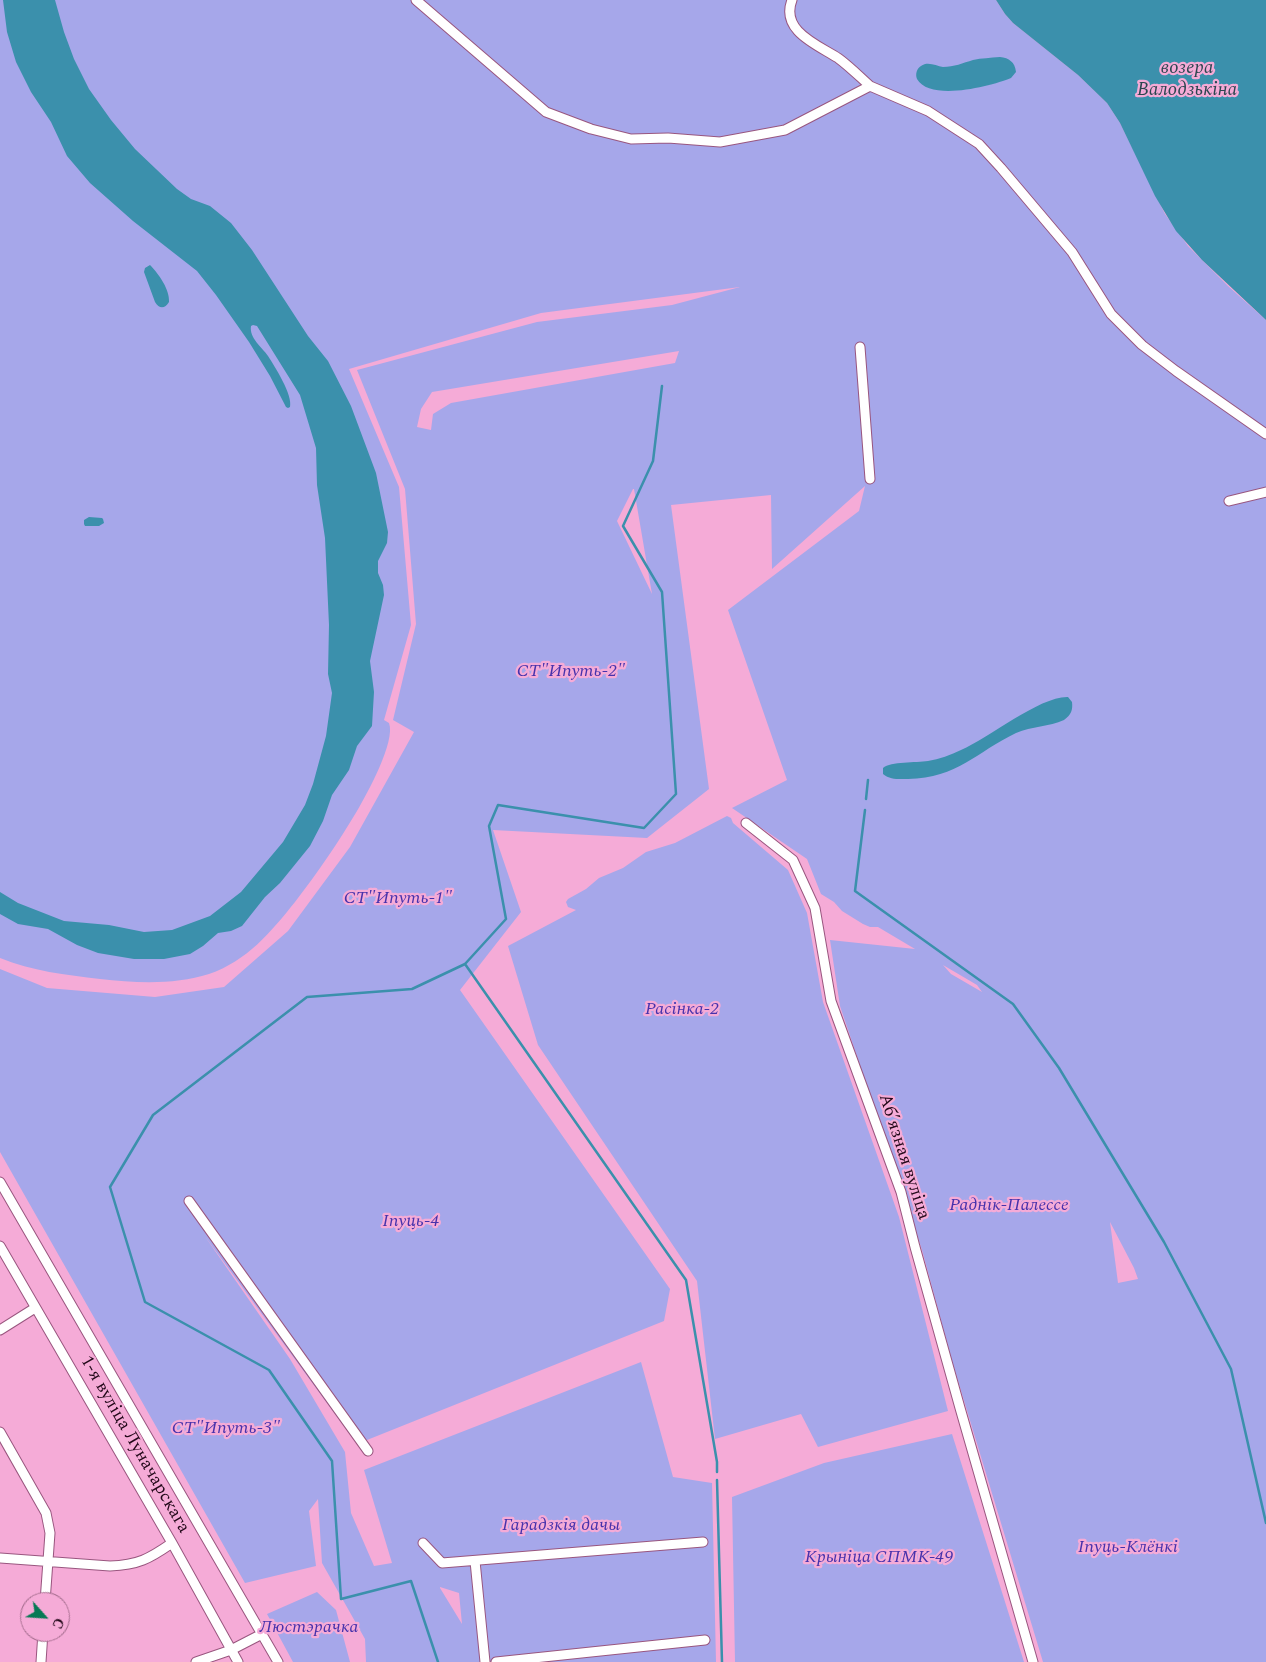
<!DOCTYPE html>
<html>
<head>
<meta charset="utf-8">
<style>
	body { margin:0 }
	#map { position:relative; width:1266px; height:1662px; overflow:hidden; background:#f5abd7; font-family:Spectral,serif }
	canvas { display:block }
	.north { position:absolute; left:20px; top:1592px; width:50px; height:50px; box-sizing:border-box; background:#f5abd7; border:1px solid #a16a8b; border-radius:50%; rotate:116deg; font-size:14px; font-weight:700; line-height:20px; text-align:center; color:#220819 }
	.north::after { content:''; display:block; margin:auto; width:18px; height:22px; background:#077955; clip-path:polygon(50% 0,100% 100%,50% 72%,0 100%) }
</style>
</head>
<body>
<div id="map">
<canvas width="1266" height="1662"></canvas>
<div class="north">С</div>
</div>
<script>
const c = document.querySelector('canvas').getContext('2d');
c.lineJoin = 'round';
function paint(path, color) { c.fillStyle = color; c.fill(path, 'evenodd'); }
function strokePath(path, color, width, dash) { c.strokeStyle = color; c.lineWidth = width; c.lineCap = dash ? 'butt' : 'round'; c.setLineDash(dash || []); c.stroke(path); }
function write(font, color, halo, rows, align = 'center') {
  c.font = font + ' Spectral,serif'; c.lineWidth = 4.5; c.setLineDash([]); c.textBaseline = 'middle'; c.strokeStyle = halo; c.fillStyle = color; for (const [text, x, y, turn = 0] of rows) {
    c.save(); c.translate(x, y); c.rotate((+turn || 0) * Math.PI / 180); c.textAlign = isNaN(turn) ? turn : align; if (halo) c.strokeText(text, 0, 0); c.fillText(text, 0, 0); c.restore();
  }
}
paint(new Path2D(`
	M 0,0 L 996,0 L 1005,14 L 1013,23 L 1078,75 L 1107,103 L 1120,123 L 1165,214 L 1188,246 L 1228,286 L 1266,320 L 1266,1662 L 1043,1662 L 952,1361 L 922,1250 L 840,1006 L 830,940 L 915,949 L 878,927 L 870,927 L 863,924 L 842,911 L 834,902 L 821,894 L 807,859 L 732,808 L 787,780 L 728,610 L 859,511 L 865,486 L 772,569 L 771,495 L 671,505 L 709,789 L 647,838 L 493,830 L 521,912 L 460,990 L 670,1289 L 664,1321 L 357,1444 L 204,1235 L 290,1359 L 345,1452 L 351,1513 L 374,1566 L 392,1563 L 364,1470 L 641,1362 L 673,1477 L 712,1483 L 716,1662 L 366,1662 L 365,1639 L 322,1563 L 318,1499 L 309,1511 L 316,1566 L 245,1583 L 0,1152 L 0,969 L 47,988 L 155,997 L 224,987 L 288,931 L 350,847 L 414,732 L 393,720 L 416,624 L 405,489 L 357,370 L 537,322 L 672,305 L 740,287 L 541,313 L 349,369 L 399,487 L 411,625 L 384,720 L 389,723 C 396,741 367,794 357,811 C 338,843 318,872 295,902 C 271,932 247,961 209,974 C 175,985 136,983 100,979 C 66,975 32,971 0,958 ZM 679,351 L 675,363 L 451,403 L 433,414 L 431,430 L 417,427 L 421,409 L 432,392 ZM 633,489 L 634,489 L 652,594 L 617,521 ZM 943,965 L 977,985 L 982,992 L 951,974 ZM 1110,1222 L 1134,1268 L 1138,1279 L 1118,1283 ZM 440,1587 L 459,1593 L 462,1624 L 440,1588 Z
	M 727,816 L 731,818 L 733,823 L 788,870 L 807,913 L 823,1002 L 899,1217 L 948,1411 L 818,1447 L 801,1414 L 715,1439 L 697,1281 L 538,1045 L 508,946 L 576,910 L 568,907 L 566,902 L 568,899 L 586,889 L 599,878 L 623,868 L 646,852 L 675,843 Z
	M 952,1434 L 1024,1662 L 735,1662 L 732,1497 L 824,1463 Z
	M 317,1592 L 336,1610 L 350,1662 L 293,1662 L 267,1614 Z`), '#a6a7ea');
paint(new Path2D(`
	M 3,0 L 55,0 L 64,32 L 74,59 L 89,89 L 111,120 L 135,149 L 177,189 L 191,199 L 210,206 L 231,223 L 252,250 L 308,336 L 328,361 L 351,406 L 376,473 L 388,532 L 387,543 L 378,561 L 378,573 L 383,585 L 384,595 L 370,661 L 374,692 L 372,726 L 357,746 L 349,770 L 332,795 L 323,821 L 310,846 L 280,883 L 265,897 L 242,926 L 231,931 L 218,933 L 203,946 L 190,954 L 164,959 L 134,959 L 98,953 L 77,945 L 48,929 L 18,924 L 0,914 L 0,892 L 18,903 L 64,921 L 109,925 L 144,932 L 172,930 L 210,916 L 241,892 L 283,842 L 305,805 L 313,784 L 326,736 L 332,693 L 328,674 L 329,625 L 325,538 L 317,485 L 316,448 L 300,395 L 257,326 L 253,325 L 251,326 C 249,338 262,347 268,356 C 275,367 293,395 290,407 L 288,408 L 286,407 L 270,376 L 249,342 L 216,295 L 197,271 L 133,221 L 90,183 L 67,156 L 51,122 L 31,92 L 16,62 L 7,32 Z
	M 996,0 L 1266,0 L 1266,320 L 1202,260 L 1176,231 L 1155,196 L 1120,123 L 1107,103 L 1078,75 L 1013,23 L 1005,14 Z
	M 1000,57 C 1009,58 1015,62 1016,72 L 1011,78 C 992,86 930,102 917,79 C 915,74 917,68 921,66 C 928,61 936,66 943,67 C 954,67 963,63 973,60 C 982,58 990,58 1000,57 Z
	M 150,265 C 159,274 170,290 169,302 C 165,309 159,309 155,302 L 144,272 L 145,268 Z
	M 89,517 L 102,518 L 103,519 L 104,523 L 99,526 L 85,526 L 84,524 L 84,520 Z
	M 1068,697 L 1072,702 C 1073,710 1071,715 1064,720 C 1049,727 1032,726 1016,733 C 976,752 958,778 908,779 C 899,779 890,780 883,774 L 883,768 C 891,761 916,763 928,761 C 939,759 951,755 961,750 C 989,738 1040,696 1068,697 Z`), '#3b90ac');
strokePath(new Path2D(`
	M 866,799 L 868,780
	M 865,810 L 855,891 L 1013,1004 L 1059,1068 L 1164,1242 L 1231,1369 L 1266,1523
	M 465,964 L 686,1280 L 717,1462 L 717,1472
	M 717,1480 L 722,1662
	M 438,1662 L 411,1581 L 341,1599 L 332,1461 L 269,1370 L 145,1302 L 110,1187 L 153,1115 L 307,997 L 412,989 L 465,964 L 506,919 L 489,826 L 498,805 L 644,828 L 676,794 L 662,592 L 623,526 L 653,461 L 662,386`), '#3b90ac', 2.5);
const minor = new Path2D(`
	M 416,0 L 546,112 L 591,129 L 631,139 L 668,138 L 720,142 L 785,130 L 870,86 L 928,111 L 979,144 L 1001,168 L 1072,252 L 1111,314 L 1142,345 L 1176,371 L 1266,434
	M 792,0 C 780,31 818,45 838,58 C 849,66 860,77 870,86
	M 860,347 L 870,479
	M 1229,501 L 1266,492
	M 746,823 L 793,860 L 815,908 L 831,1001 L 901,1192 L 915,1247 L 960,1408 L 1033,1662
	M 0,1182 L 278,1662
	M 189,1201 L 368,1451
	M 0,1246 L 172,1543 L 238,1662
	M 0,1330 L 35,1308
	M 0,1432 L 46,1513 L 50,1533 L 45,1602
	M 423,1543 L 442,1563 L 703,1542
	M 0,1558 L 110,1566 C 138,1565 149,1559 172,1543
	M 475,1561 L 485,1662
	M 41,1662 L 43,1632
	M 196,1662 L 231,1650 L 262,1634
	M 496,1662 L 705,1640`);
strokePath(minor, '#99567f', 11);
strokePath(minor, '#fff', 9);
write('italic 18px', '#4732ab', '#f5abd7', [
	["СТ\"Ипуть-2\"",571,672],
	["СТ\"Ипуть-1\"",398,899],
	["Расінка-2",682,1010],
	["Раднік-Палессе",1009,1206],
	["Іпуць-4",411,1222],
	["СТ\"Ипуть-3\"",226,1429],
	["Гарадзкія дачы",561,1526],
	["Іпуць-Клёнкі",1128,1548],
	["Крыніца СПМК-49",879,1558],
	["Люстэрачка",309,1628]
]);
write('18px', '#220819', '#f5abd7', [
	["Абʼязная вуліца",903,1157,72],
	["1-я вуліца Луначарскага",134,1445,60]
]);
write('italic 19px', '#2c4650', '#f5abd7', [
	["возера",1187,69],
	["Валодзькіна",1187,91]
]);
</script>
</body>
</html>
